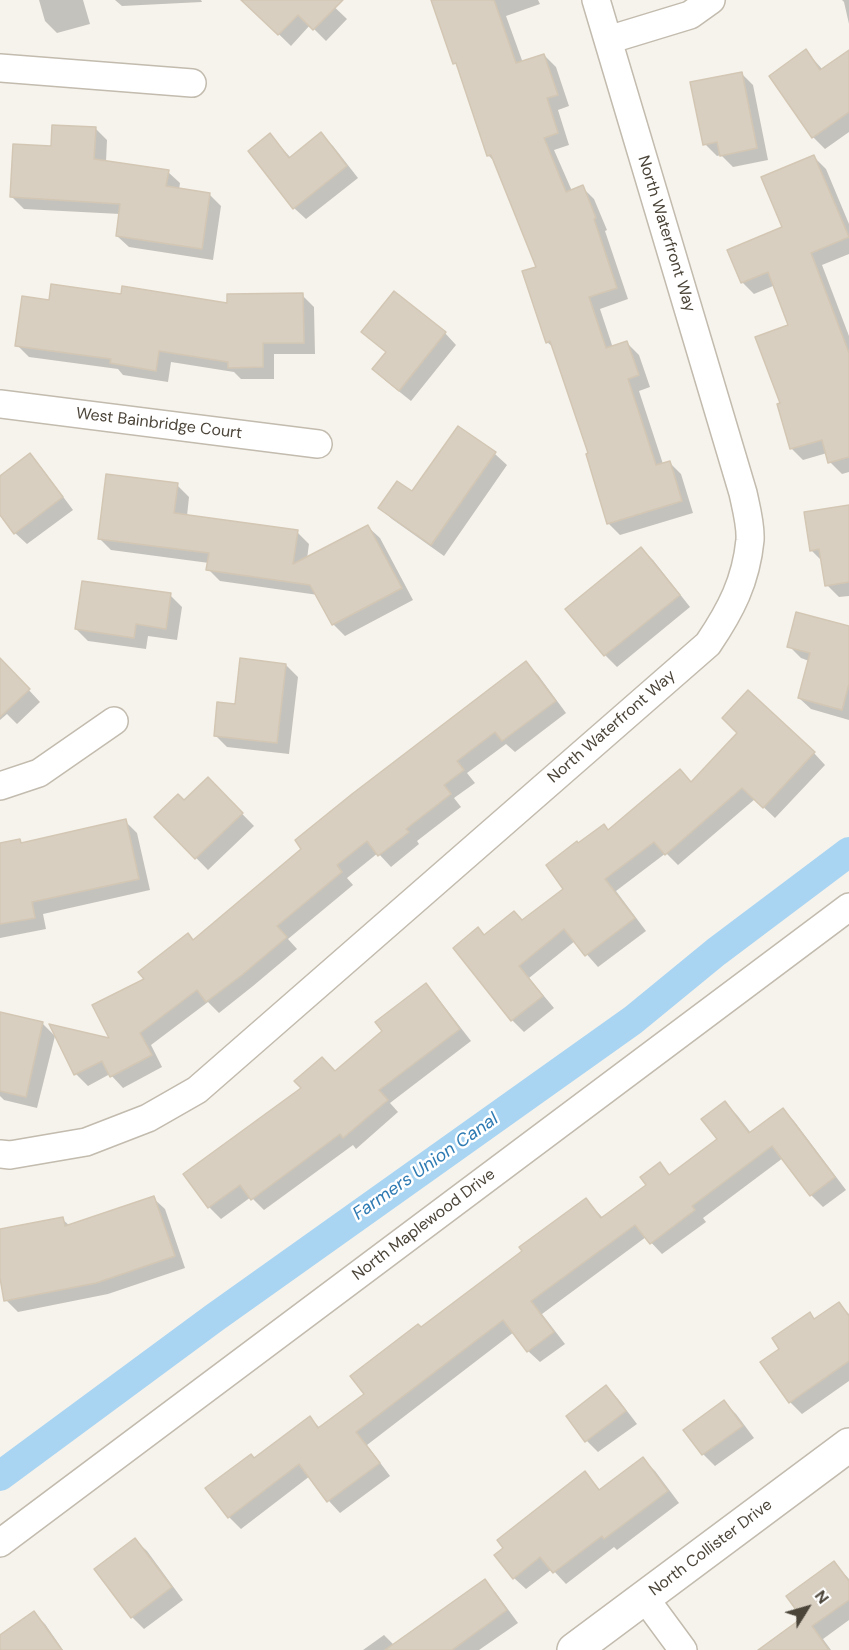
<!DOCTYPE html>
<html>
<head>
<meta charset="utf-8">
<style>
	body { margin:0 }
	#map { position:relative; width:849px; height:1650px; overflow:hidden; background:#f6f3ec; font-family:"DM Sans",sans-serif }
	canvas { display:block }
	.north { position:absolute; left:777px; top:1578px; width:60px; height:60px; -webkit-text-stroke:4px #fff; paint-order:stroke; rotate:53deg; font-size:16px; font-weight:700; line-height:24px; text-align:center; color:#4b4439 }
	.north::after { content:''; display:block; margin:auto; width:21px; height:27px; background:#4b4439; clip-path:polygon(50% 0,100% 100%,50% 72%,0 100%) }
</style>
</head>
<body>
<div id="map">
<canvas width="849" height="1650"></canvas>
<div class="north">N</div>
</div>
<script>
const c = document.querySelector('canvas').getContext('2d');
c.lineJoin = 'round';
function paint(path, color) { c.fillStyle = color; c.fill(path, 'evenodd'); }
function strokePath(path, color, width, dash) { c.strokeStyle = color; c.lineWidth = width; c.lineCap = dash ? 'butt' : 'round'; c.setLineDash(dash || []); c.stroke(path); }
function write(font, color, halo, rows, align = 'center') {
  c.font = font + ' "DM Sans",sans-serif'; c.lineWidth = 5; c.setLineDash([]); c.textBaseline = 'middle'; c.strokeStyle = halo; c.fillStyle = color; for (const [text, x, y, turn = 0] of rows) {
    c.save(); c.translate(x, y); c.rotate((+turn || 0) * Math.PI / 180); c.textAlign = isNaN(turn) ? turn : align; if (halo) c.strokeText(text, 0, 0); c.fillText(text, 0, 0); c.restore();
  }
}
paint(new Path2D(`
	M 39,0 L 83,0 L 90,24 L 57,33 L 45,21 Z
	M 115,0 L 201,0 L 202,2 L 122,6 Z
	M 258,0 L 327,0 L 347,19 L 326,41 L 310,25 L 291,46 L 251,7 Z
	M 433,0 L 538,0 L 540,4 L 506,16 L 523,63 L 544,55 L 556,67 L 569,106 L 558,110 L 569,145 L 554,150 L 572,191 L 582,187 L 594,199 L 607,230 L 605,231 L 628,299 L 600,309 L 613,348 L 627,343 L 639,355 L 650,387 L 639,391 L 663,464 L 669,462 L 681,474 L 693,513 L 620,535 L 608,523 L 590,454 L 554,348 L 547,342 L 538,267 L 497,164 L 488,155 L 459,67 L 455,63 Z
	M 842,0 L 849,0 L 849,24 L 844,2 Z
	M 806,51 L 823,70 L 849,51 L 849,132 L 825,149 L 813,137 Z
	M 741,73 L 753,85 L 768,160 L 733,167 L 721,155 L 717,156 L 705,144 Z
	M 95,128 L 107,140 L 106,162 L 168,172 L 180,183 L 179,190 L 209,194 L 221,206 L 213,260 L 129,247 L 117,236 L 120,214 L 24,209 L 12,197 L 52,148 Z
	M 321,134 L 333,146 L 358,178 L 306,219 L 294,208 L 270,135 L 291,158 Z
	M 814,157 L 826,169 L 849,224 L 849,254 L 822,265 L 849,336 L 849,472 L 842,474 L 830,462 L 827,453 L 803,460 L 791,448 L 782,404 L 790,326 L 773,286 L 754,294 L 742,282 L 784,228 Z
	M 302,295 L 314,307 L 315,354 L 274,354 L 274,379 L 241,379 L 234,372 L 171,362 L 168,382 L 123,375 L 118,369 L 29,357 L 17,345 L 50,302 L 122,296 L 228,305 Z
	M 363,332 L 445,333 L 456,345 L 411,401 L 386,381 L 374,369 L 387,353 Z
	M 458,428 L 495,454 L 507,465 L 444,556 L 392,519 L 380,508 L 412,494 Z
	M 30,455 L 41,467 L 73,510 L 27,544 L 15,533 L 0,512 L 0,478 Z
	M 177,485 L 189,497 L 187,516 L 297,532 L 309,544 L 307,559 L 368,527 L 380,538 L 413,600 L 345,636 L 333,624 L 318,595 L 220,581 L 208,569 L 209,563 L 111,550 L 99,538 Z
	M 849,507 L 849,596 L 839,597 L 827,585 L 823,562 L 811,550 Z
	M 641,549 L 653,560 L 690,607 L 617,667 L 605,655 Z
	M 170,595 L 182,607 L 177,640 L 148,636 L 146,649 L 88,641 L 76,629 Z
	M 849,628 L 849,720 L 811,709 L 799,698 L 809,661 L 801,658 L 789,646 Z
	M 0,659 L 40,702 L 17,724 L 7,714 L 0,720 Z
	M 526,663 L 538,675 L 566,713 L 515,752 L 506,744 L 467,773 L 475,783 L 454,798 L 461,807 L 417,841 L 419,844 L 391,867 L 378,853 L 347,878 L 353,885 L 288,939 L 297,949 L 253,986 L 219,1013 L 208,1002 L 151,1045 L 162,1067 L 123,1088 L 110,1074 L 88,1086 L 76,1074 L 112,1040 L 146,980 Z
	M 286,665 L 298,677 L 289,754 L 227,747 L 215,735 L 236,705 Z
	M 814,753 L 825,765 L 775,818 L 755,799 L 678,865 L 666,853 L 616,891 L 646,931 L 598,967 L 575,941 L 529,978 L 554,1008 L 524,1032 L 512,1020 L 484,936 L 522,921 L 565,889 L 578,845 L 609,831 L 692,784 Z
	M 208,779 L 254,826 L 208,870 L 156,817 L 184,802 Z
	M 125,821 L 137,833 L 150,890 L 43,914 L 46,929 L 0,938 L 0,845 L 20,841 L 23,844 Z
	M 426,985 L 437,997 L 471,1041 L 390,1103 L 398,1112 L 356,1149 L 353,1145 L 264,1210 L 251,1197 L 221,1219 L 209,1207 L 303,1089 L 335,1073 L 384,1031 Z
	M 0,1014 L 43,1024 L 55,1036 L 37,1108 L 4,1100 L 0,1096 Z
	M 725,1103 L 737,1115 L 751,1133 L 782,1109 L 794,1121 L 846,1190 L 823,1207 L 811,1195 L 783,1158 L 703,1218 L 706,1222 L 662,1254 L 646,1237 L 542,1314 L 565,1344 L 540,1362 L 528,1351 L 514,1332 L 367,1445 L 390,1476 L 340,1513 L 329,1501 L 310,1476 L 241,1529 L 229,1517 L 255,1459 L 310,1418 L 320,1428 L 366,1394 L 421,1329 L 524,1251 L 586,1200 L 603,1218 L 648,1185 L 660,1164 L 671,1176 L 719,1140 Z
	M 153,1198 L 165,1209 L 185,1268 L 108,1294 L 18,1312 L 6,1300 L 0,1270 L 0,1231 L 62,1219 L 70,1226 Z
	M 839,1304 L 849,1314 L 849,1381 L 802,1414 L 790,1402 L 762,1362 L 781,1349 L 809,1314 L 816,1320 Z
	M 606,1387 L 618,1399 L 637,1424 L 598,1452 L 587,1441 Z
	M 724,1402 L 736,1414 L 754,1438 L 715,1466 L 703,1454 L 685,1430 Z
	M 643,1459 L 655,1471 L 679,1503 L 617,1550 L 614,1547 L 566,1584 L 552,1569 L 526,1589 L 514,1578 L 585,1473 L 601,1491 Z
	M 135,1540 L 147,1551 L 183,1600 L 144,1629 L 132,1617 L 96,1569 Z
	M 834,1563 L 849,1579 L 849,1620 L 823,1639 L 831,1650 L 760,1650 L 804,1618 Z
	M 485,1581 L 496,1593 L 518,1623 L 479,1650 L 363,1650 L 384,1635 L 394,1645 Z
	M 33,1613 L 45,1624 L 63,1650 L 0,1650 L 0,1637 Z`), '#0003');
strokePath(new Path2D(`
	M 0,1476 L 214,1318 L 633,1020 L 716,952 L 849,852`), '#a9d4f2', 30);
const building = new Path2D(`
	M 241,0 L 343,0 L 313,30 L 298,15 L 278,35 Z
	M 431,0 L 494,0 L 516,63 L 544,54 L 558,95 L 547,98 L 558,133 L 544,138 L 566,192 L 583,185 L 596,218 L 594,219 L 617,288 L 589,297 L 606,348 L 627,341 L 639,375 L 628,379 L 656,465 L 670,461 L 682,501 L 607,524 L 586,454 L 588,453 L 550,341 L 546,343 L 522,271 L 536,267 L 491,155 L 487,156 L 456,63 L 453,64 Z
	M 806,49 L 820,70 L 849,50 L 849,112 L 812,138 L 769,76 Z
	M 742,72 L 757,148 L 720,156 L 717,142 L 703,145 L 690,82 Z
	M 52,125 L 96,127 L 94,159 L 169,170 L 166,186 L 210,193 L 202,249 L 116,236 L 120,204 L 10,197 L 13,144 L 51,146 Z
	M 321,132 L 347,166 L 293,209 L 248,151 L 270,133 L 289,158 Z
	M 814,155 L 849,237 L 811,253 L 849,353 L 849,457 L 828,463 L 822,440 L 790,449 L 777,404 L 780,403 L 755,337 L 788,325 L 768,272 L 741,283 L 727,250 L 782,227 L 761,177 Z
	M 51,284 L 121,294 L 122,286 L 227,303 L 227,294 L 303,293 L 304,343 L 263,343 L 263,367 L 228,368 L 228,362 L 159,351 L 156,371 L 110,363 L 111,359 L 15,346 L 22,296 L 49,300 Z
	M 394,291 L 446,332 L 399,391 L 372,369 L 386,352 L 361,332 Z
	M 458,426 L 496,452 L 431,545 L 378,508 L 397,481 L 412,491 Z
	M 30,453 L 63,497 L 14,534 L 0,515 L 0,476 Z
	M 106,474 L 178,483 L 174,513 L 298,530 L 293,564 L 368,525 L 402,588 L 332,625 L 310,585 L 206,570 L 209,553 L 98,539 Z
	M 849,505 L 849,582 L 825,586 L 819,549 L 810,551 L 804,512 Z
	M 641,547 L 680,595 L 604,656 L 565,609 Z
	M 82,581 L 171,593 L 166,629 L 136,624 L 134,638 L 75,629 Z
	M 796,612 L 849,626 L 849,684 L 842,710 L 798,698 L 810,653 L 787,647 Z
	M 0,658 L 30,689 L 0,717 Z
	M 240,658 L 286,664 L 277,743 L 214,736 L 217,702 L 235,704 Z
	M 526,661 L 556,701 L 502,741 L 495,732 L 457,761 L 464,770 L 444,785 L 451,794 L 406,829 L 409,832 L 378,856 L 367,841 L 337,865 L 342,872 L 277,926 L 287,937 L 242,975 L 206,1002 L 197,990 L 140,1033 L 152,1055 L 110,1077 L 102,1061 L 74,1075 L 49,1024 L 109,1038 L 92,1005 L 144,979 L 138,972 L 188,933 L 193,940 L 301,849 L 295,840 L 352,794 Z
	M 748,690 L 815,752 L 763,808 L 742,788 L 665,855 L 654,842 L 605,879 L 635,918 L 585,956 L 564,929 L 519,966 L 543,996 L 511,1021 L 453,948 L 478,927 L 484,935 L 514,911 L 522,920 L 563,889 L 546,865 L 577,841 L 578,843 L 604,824 L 608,830 L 680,769 L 691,782 L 737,733 L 722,718 Z
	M 208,777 L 243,813 L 195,859 L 154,817 L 178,794 L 184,800 Z
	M 126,819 L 139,879 L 32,902 L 35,918 L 0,924 L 0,843 L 20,839 L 21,843 Z
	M 426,983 L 460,1029 L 379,1090 L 388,1100 L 343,1138 L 340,1134 L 251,1200 L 240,1185 L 208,1208 L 183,1174 L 301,1088 L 294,1081 L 322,1057 L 335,1071 L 382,1031 L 375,1022 Z
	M 0,1012 L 43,1022 L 26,1097 L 0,1091 Z
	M 725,1101 L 749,1133 L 783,1108 L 835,1177 L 810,1196 L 772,1146 L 692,1206 L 695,1210 L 650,1244 L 635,1225 L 531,1301 L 554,1332 L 527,1352 L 503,1320 L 356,1432 L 380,1463 L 327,1502 L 299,1464 L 228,1518 L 205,1488 L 251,1454 L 254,1458 L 310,1416 L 318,1428 L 364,1394 L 350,1376 L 418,1324 L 421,1327 L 522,1251 L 519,1247 L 586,1198 L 601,1218 L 646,1185 L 640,1177 L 660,1162 L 669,1175 L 717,1139 L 701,1119 Z
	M 154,1196 L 175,1256 L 96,1283 L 4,1301 L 0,1278 L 0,1229 L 63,1217 L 65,1226 Z
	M 839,1302 L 849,1316 L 849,1361 L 789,1403 L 760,1362 L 779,1349 L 772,1338 L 810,1312 L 814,1319 Z
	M 606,1385 L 626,1411 L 585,1442 L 566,1416 Z
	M 724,1400 L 743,1426 L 702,1455 L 683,1430 Z
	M 643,1457 L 668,1491 L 604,1539 L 602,1536 L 553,1573 L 540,1557 L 513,1579 L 494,1555 L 503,1548 L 497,1540 L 585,1471 L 599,1490 Z
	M 135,1538 L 172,1587 L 131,1618 L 94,1569 Z
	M 834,1561 L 849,1581 L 849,1600 L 812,1626 L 829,1650 L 758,1650 L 802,1618 L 786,1596 Z
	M 485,1579 L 507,1610 L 452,1650 L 385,1650 Z
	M 34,1611 L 62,1650 L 0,1650 L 0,1635 Z`);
paint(building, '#d8cfc1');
strokePath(building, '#d3c7b4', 1.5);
const minor = new Path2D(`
	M 608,40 L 690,15 L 711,0
	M 0,68 L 192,83
	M 0,404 L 318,444
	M 0,786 L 39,773 L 114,721
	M 0,1154 L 10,1155 L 86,1142 L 148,1118 L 197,1090 L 708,644 C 731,610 746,581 750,540 C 751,525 746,507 743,493 L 596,0
	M 0,1543 L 849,907
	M 644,1597 L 683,1650`);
const tertiary = new Path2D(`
	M 574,1650 L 849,1445`);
strokePath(minor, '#c2bbae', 30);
strokePath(tertiary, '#c2bbae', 36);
strokePath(minor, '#fff', 27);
strokePath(tertiary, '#fff', 33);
write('16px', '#4b4439', '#fff', [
	["North Waterfront Way",666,234,73],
	["West Bainbridge Court",159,424,7],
	["North Waterfront Way",612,727,-41],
	["North Maplewood Drive",424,1225,-37],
	["North Collister Drive",711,1548,-37]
]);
write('italic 18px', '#2e7ab2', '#fff', [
	["Farmers Union Canal",426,1167,-35]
]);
</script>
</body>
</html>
